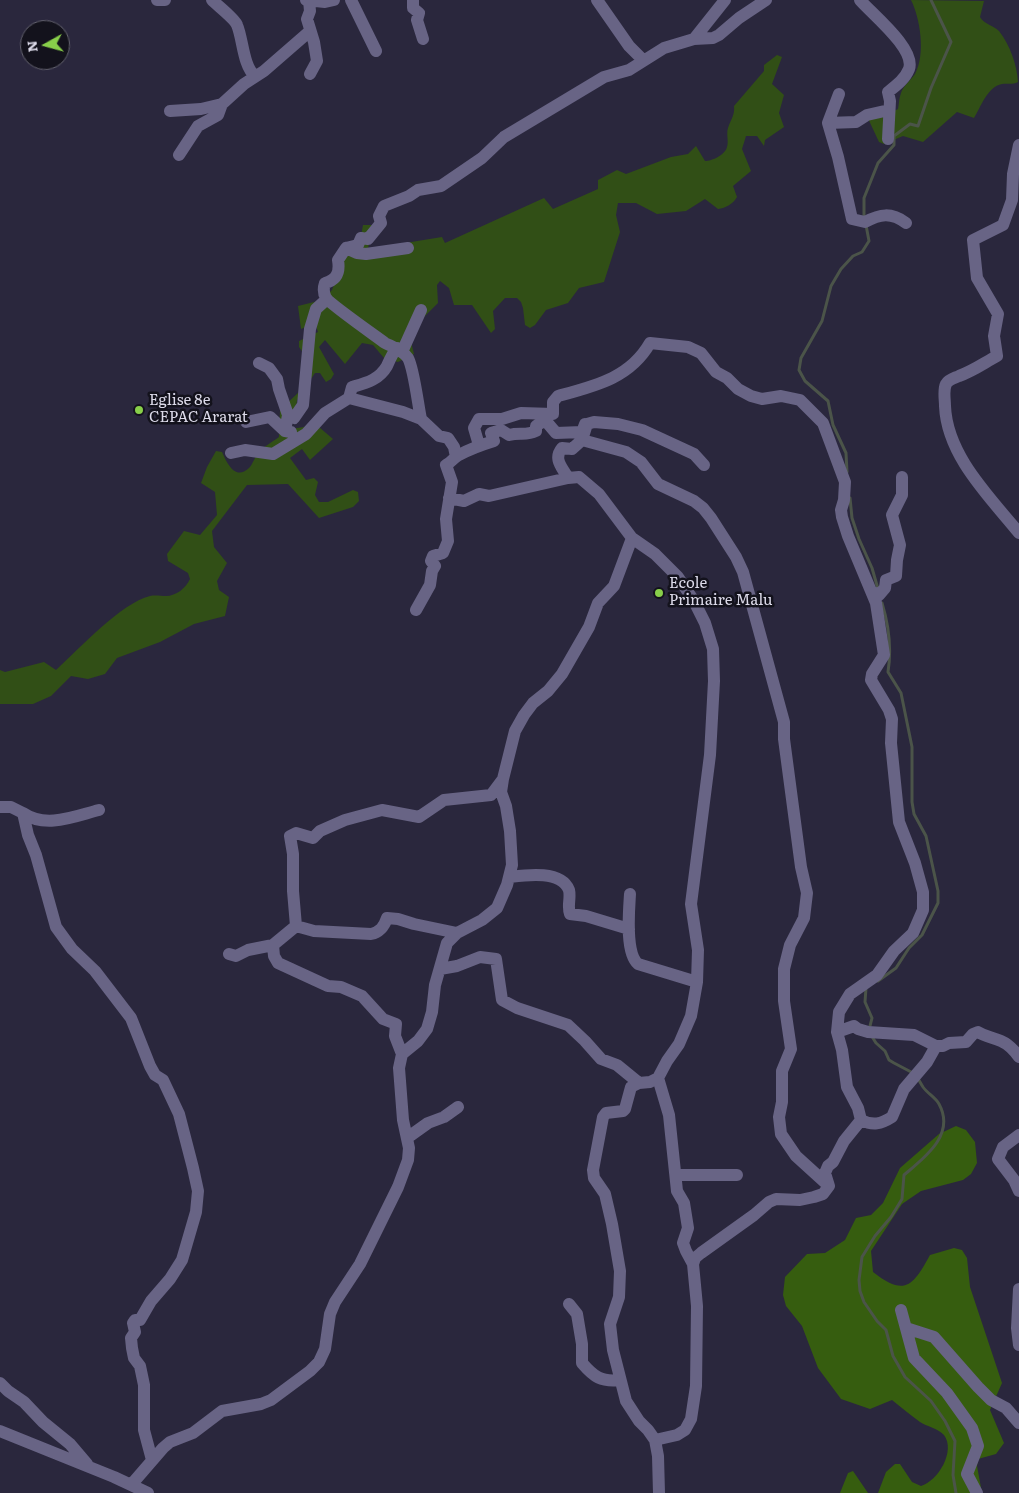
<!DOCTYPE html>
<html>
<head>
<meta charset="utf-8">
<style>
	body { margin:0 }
	#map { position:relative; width:1019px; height:1493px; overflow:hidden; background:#2a273d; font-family:Literata,serif }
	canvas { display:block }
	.north { position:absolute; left:20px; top:20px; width:50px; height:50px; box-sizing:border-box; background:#13121c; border:1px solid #63626e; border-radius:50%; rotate:263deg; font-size:14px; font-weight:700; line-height:20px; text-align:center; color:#dcdae9 }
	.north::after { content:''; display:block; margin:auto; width:18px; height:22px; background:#88cf4a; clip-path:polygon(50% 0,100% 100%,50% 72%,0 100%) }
</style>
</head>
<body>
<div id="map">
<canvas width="1019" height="1493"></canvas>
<div class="north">N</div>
</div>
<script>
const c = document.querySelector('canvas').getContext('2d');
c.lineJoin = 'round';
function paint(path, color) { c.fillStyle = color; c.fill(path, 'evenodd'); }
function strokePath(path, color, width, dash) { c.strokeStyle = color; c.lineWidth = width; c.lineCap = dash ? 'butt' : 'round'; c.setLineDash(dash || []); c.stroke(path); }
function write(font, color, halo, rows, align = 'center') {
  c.font = font + ' Literata,serif'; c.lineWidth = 5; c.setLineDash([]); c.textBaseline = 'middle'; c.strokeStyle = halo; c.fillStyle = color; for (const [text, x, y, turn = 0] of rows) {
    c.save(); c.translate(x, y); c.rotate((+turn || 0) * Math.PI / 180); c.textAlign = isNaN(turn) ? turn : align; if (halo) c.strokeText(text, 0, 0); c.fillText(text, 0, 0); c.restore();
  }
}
paint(new Path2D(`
	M 911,0 L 984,1 L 980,17 C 985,25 993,25 999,31 C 1010,45 1017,65 1018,82 C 1012,85 1008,83 1002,84 C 987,87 981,107 974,118 L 957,112 L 923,142 L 903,136 L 884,144 L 879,142 L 865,112 L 894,111 L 898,109 C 899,104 899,98 901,93 C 903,86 911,80 915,74 C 926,54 920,18 911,0 Z
	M 777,55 L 782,57 L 772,84 L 784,95 L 779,113 L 784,127 L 765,140 L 764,146 L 757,136 L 746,136 L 742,149 L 751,171 L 733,186 L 737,197 C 733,204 726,208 718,209 L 705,199 L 686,211 L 657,214 L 636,203 L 618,203 L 616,215 L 620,232 L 604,282 L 579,288 L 568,303 L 546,310 L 535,325 L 530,328 L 525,325 L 523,308 L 521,302 L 517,298 L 505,298 L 493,311 L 495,329 L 491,333 L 472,305 L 454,305 L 449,288 L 440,281 L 437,285 L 438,303 L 422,319 L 411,342 L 414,354 L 398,362 L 384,358 L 373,345 L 362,343 L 345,364 L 325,340 L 319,347 L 334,374 L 331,379 L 326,382 L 320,373 L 315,373 L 297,400 L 296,409 L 290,429 L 304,427 L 312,421 L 333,439 L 310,460 L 302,449 L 290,458 L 306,480 L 314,478 L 318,482 L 315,495 L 319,502 L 328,502 L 353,490 L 358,492 L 359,501 L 353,507 L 319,518 L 288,484 L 247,485 L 212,531 L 214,547 L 227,563 L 217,581 L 219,590 L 229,597 L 225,616 L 194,624 L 160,642 L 117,658 L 105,674 L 88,679 L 71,676 L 51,696 L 33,704 L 0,704 L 0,670 L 5,672 L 44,662 L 56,670 C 79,649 121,603 150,596 C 155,595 161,596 166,596 C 176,596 186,588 190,579 L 188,573 L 168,561 L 167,554 L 184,531 L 200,535 L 217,515 L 215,492 L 201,483 L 207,467 L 216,451 L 222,452 C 227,463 235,481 249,468 C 253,464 254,458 258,454 C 263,447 272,442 279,437 L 280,410 L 301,390 L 306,357 L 299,347 L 299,341 L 318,332 L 315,323 L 301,329 L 298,306 L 322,300 L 332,290 L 344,257 L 359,247 L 363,225 L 372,225 L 368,249 L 442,237 L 445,243 L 544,198 L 553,209 L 598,189 L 598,180 L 617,170 L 626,174 L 671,157 L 688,154 L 696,146 L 705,161 C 712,161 725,155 727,147 C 729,141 726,134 728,128 C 731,119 735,115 734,106 L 764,71 L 764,65 Z`), '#314f16');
paint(new Path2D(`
	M 956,1126 L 966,1130 L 975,1142 L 977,1163 L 971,1174 L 963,1180 L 921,1191 L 902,1204 L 871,1251 L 873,1272 C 905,1297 913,1286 930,1255 L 954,1248 L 962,1250 L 967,1258 L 970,1287 L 1002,1383 L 990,1410 L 1004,1443 L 996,1454 L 978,1459 L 977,1466 L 982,1493 L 878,1493 L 886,1472 L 895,1464 L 900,1464 L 912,1482 L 921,1486 C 938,1481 956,1451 944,1435 C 939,1429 926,1426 920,1422 C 910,1415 901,1407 892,1400 L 870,1409 L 841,1399 L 818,1368 L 802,1326 L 786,1306 L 783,1295 L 785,1277 L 807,1254 L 825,1253 L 845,1240 L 856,1218 L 871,1215 L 883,1203 L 900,1168 L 939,1134 Z
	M 853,1471 L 868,1493 L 840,1493 L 848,1473 Z`), '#365d0f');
strokePath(new Path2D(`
	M 864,219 L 864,198 L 878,163 L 894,145 L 894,136 L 910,124 L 918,126 L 931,88 L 951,42 L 931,0
	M 847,472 L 846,453 L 833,425 L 828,401 L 805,381 L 799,370 L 801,358 L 822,321 L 831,286 L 841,269 L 853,256 L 862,252 L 869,241 L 866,225
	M 850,498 L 852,518 L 859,539 L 872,568 L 878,589
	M 878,981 L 896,968 L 909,948 L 922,935 L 938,903 L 938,891 L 926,836 L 914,814 L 912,802 L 912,747 L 901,693 L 888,672 C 892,647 889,626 882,603
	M 866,988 L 865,1002 L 872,1018 L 869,1030
	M 871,1035 L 876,1043 L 885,1051 L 889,1060 L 894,1063 L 913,1073
	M 917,1077 C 919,1080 921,1084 923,1087 C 928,1094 935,1097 939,1104 C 956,1135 924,1158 904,1175 L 902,1199 L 891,1217 L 875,1236 L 862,1257 L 859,1280 L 860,1291 L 864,1302 L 877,1321 L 886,1330 L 893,1356 L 905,1377 L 931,1401 L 945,1421 L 955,1441 L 953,1475 L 956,1493`), '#4b5449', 3);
strokePath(new Path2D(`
	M 157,0 L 165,0
	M 212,0 C 218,6 235,19 237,25 C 243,39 243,66 255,76
	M 306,0 L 325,2 L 334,0
	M 309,0 L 310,11 L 307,19 L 314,42 L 317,61 L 310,74
	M 351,0 L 376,51
	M 413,0 L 413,8 L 419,13 L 417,20 L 423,39
	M 597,0 L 629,46 L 643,60
	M 860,0 C 872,14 916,49 909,69 C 905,79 897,85 888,92 L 890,101 L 888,139
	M 694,39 L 725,0
	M 839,94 L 828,123 L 838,157 L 852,219 L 865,222 C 880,214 891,212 906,223
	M 170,111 L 201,109 L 222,104 L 244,84 L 264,71 L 310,31
	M 828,123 L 856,122 L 867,115 L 889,110
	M 1019,145 L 1013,174 L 1012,200 L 1003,225 L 973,240 L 977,278 L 998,314 L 994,336 L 997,356 C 984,363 973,371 959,376 C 955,378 949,379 946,384 C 943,390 945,399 945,406 C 947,456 990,497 1019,533
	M 179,155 L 198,126 L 218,115 L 222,104
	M 346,248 L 358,245 L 361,238 L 368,239 L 381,223 L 379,216 L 384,206 L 409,196 L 418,190 L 441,186 L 482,158 L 504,137 L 604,77 L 629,70 L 664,48 L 694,39 L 713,38 L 719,35 L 739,18 L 766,0
	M 408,248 L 366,254 L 357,253 L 346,248 L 338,260 C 340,272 337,280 325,283 C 323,289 323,293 326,298 C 330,304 377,337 385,343 C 393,347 402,350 408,358 C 414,369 418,405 421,419
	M 402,352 L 421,310
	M 259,363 L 269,368 L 277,379 L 279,389 L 288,415 L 285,431
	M 349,398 L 352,387 C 366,383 379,380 387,366 C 390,359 392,354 397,348
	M 288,415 L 294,418 L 303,405 L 310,329 L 316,309 L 327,299
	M 246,422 L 270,417 L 285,431 L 291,432
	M 582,440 L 626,452 L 641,462 L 658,484 L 694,501 L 703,508 L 711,518 L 736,557 L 743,572 L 784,722 L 784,739 L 801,867 L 807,893 L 804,918 L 790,945 L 784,969 L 784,1001 L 791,1049 L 782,1071 L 782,1102 L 779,1117 L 781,1134 L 796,1156 L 829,1186
	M 479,445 L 474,428 L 479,419 L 502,419 L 521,413 L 553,414 L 553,402 L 558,396 C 595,386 630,378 650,343 L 688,347 L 701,353 L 716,372 L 727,378 L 738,389 L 751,396 L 762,399 L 781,396 L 800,400 L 823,423 L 845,482 L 844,500 L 841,510 L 842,517 L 848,536 L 876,603 L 884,655 L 872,674 L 871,680 L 889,710 L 892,719 L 891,743 L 899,822 L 915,863 L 923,892 L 923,910 L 913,933 L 894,951 L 877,975 L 850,994 L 839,1012 L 837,1032 L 842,1050 L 847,1087 L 858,1108 L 861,1120
	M 231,453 L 245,450 L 273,454 L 306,434 L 325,413 L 349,398 L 403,412 L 421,419 L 439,436 L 448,438 L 454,447 L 456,457
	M 449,498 L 464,501 L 479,494 L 489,496 L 568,478
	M 873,592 L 879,595 L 885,588 L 886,580 L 896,576 L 897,560 L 900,545 L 892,515 L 902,495 L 902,477
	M 416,610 L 430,585 L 432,571 L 435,566 L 431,561 L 433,556 L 443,553 L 448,541 L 446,519 L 452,482 L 446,465 C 453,461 453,458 459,455 C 470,449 481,445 494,441 L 491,433 L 501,430 L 509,435 C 520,432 526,436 536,431 L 536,426 L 545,420 L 556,433 L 582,432 L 585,424
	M 0,807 L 11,807 L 23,813 L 28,835 L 36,855 L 56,927 L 72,949 L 95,971 L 131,1018 L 150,1066 L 155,1075 L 163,1080 L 179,1114 L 193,1168 L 198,1191 L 196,1212 L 182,1260 L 170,1279 L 151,1301 L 140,1320 L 135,1320 L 133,1323 L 135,1332 L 131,1338 L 132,1348 L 134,1358 L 140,1366 L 144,1385 L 144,1430 L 152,1460
	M 23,813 C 46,829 75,816 99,810
	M 510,877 C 526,875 561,870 569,890 C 571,898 567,906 570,914 L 586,916 L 629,929
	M 630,894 C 629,911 625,953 638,964 L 697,982
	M 296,926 L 293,891 L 293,854 L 290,836 L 296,833 L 313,838 L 320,831 L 345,820 L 382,810 L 419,817 L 444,800 L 491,795 L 503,779
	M 229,954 L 236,956 L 248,950 L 273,945
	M 440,969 L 457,966 L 480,957 L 496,959 L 502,1000 L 517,1008 L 568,1025 L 585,1041 L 601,1059 L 617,1065 L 639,1083
	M 837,1032 L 854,1026 L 858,1029 L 868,1032 L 914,1035 L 936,1046 L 943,1046 L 949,1043 L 966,1042 L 973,1034 L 978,1032 C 986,1037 992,1037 1001,1041 C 1008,1044 1014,1050 1019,1057
	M 402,1054 L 395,1036 L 396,1024 L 383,1019 L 362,996 L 341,987 L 328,986 L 278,963 L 274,956 L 273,945 L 296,926 L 314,931 L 371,934 C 380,932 384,927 387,918 L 398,919 L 414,924 L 457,933
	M 861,1120 C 873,1126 881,1124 892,1117 L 904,1089 L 927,1062 L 936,1046
	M 1019,1135 L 1003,1147 L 998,1159 L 1014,1180 L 1019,1191
	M 407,1138 L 428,1123 L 444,1117 L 458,1107
	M 676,1175 L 737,1175
	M 693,1264 L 695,1258 L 701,1253 L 754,1215 L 769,1202 L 776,1199 L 800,1200 L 814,1197 L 823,1194 L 829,1186 L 825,1173 L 828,1166 L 833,1162 L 844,1141 L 861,1120
	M 1019,1289 L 1017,1328 L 1019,1345
	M 569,1304 L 577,1314 L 582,1344 L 582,1363 C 594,1377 601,1382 620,1380
	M 901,1310 L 914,1358 L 947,1393 L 972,1428 L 978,1446 L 967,1474 L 977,1493
	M 906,1328 L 934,1337 L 978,1387 L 991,1400 L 1006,1408 L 1019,1423
	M 0,1383 L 8,1391 L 24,1402 L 43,1422 L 70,1444 L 87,1464
	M 0,1431 L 114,1477 L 148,1493
	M 655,1440 L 677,1435 L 685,1430 L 691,1419 L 696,1386 L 697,1306 L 693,1264 L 686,1251 L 683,1243 L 688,1228 L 684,1203 L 677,1191 L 669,1115 L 658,1078
	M 131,1485 L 163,1448 L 170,1442 L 193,1433 L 222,1411 L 261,1404 L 271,1400 L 310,1371 L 319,1362 L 325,1349 L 330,1314 L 335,1302 L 360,1264 L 398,1187 L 408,1160 L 409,1148 L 403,1120 L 399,1068 L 402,1054 L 418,1041 L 427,1029 L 432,1012 L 435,985 L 447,943 L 457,933 L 482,920 L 497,908 L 507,885 L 512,865 L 510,831 L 506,806 L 501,792 L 503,779 L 515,731 L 524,715 L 533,703 L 548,691 L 562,674 L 589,627 L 598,603 L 614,586 L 632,538
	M 659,1493 L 658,1456 L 655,1440 L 648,1430 L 639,1421 L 626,1401 L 613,1350 L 610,1324 L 619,1297 L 620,1271 L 612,1224 L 605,1194 L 594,1178 L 593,1170 L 603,1117 L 606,1113 L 623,1111 L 625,1109 L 631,1087 L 639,1083 L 650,1082 L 658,1078 L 667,1061 L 679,1044 L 691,1016 L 697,982 L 698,950 L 691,904 L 710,755 L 714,681 L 713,649 L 705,623 L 694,601 L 678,577 L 655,554 L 632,538 L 599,494 L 579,477 L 568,478 C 562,467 553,459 562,448 L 572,449 L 582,440 L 587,424 L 594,422 L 618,424 L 642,430 L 694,454 L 704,465`), '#686485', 12);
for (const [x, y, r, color] of [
	[139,410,5,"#88cf4a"],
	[659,593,5,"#88cf4a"]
]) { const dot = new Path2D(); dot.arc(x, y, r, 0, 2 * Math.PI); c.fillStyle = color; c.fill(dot); strokePath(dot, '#13121c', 2); }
write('15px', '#dcdae9', '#13121c', [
	["Eglise 8e",149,401],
	["CEPAC Ararat",149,418],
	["Ecole",669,584],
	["Primaire Malu",669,601]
], 'left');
</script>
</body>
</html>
